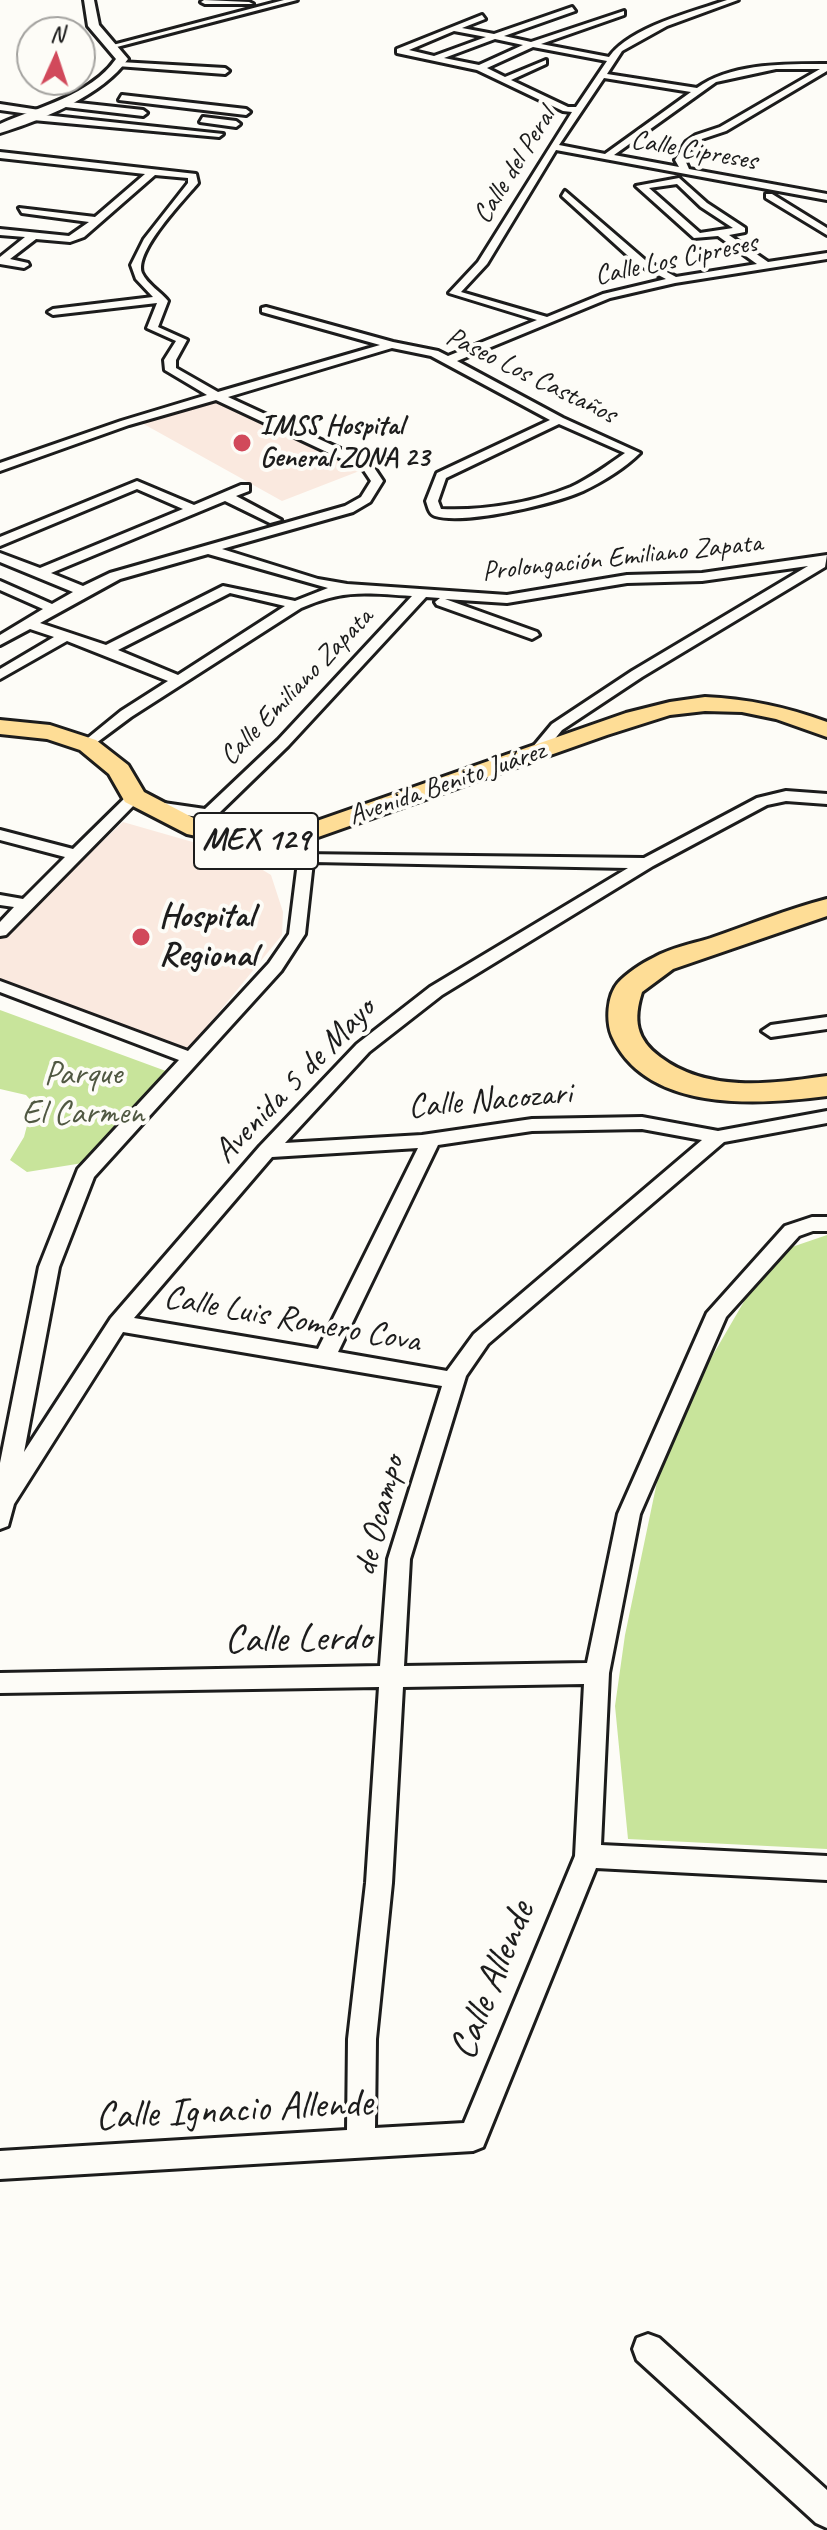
<!DOCTYPE html>
<html>
<head>
<meta charset="utf-8">
<style>
	body { margin:0 }
	#map { position:relative; width:827px; height:2530px; overflow:hidden; background:#fdfcf7; font-family:Caveat,sans-serif }
	canvas { display:block }
	.north { position:absolute; left:16px; top:16px; width:80px; height:80px; box-sizing:border-box; background:#fdfcf7; border:2px solid #a3a29f; border-radius:50%; rotate:3deg; font-size:22px; font-weight:700; line-height:32px; text-align:center; color:#1c1c1c }
	.north::after { content:''; display:block; margin:auto; width:28px; height:36px; background:#d1495b; clip-path:polygon(50% 0,100% 100%,50% 72%,0 100%) }
</style>
</head>
<body>
<div id="map">
<canvas width="827" height="2530"></canvas>
<div class="north">N</div>
</div>
<script>
const c = document.querySelector('canvas').getContext('2d');
c.lineJoin = 'round';
function paint(path, color) { c.fillStyle = color; c.fill(path, 'evenodd'); }
function strokePath(path, color, width, dash) { c.strokeStyle = color; c.lineWidth = width; c.lineCap = dash ? 'butt' : 'round'; c.setLineDash(dash || []); c.stroke(path); }
function write(font, color, halo, rows, align = 'center') {
  c.font = font + ' Caveat,sans-serif'; c.lineWidth = 8; c.setLineDash([]); c.textBaseline = 'middle'; c.strokeStyle = halo; c.fillStyle = color; for (const [text, x, y, turn = 0] of rows) {
    c.save(); c.translate(x, y); c.rotate((+turn || 0) * Math.PI / 180); c.textAlign = isNaN(turn) ? turn : align; if (halo) c.strokeText(text, 0, 0); c.fillText(text, 0, 0); c.restore();
  }
}
paint(new Path2D(`
	M 215,400 L 351,463 L 362,470 L 282,501 L 140,422 Z
	M 123,822 L 238,855 L 271,875 L 283,912 L 282,935 L 188,1050 L 0,979 L 0,938 Z`), '#fae9df');
paint(new Path2D(`
	M 0,1010 L 174,1074 L 89,1162 L 27,1172 L 10,1160 L 24,1137 L 33,1103 L 26,1095 L 0,1089 Z
	M 827,1235 L 827,1849 L 628,1839 L 615,1706 L 625,1635 L 658,1477 L 703,1372 L 753,1286 L 789,1248 Z`), '#c8e49b');
const street = new Path2D(`
	M 204,0 L 249,2 L 253,4 L 205,4 L 201,2 Z
	M 284,0 L 297,0 L 113,48 L 109,46 Z
	M 727,0 L 738,0 L 667,26 L 622,51 L 607,74 L 697,88 C 731,63 785,64 827,64 L 827,71 L 726,131 L 702,139 L 693,146 L 685,160 L 689,169 L 827,194 L 827,200 L 556,150 L 487,264 L 461,292 L 547,317 L 603,294 L 666,279 L 637,264 L 562,196 L 565,191 L 645,260 L 676,277 L 757,264 L 718,236 L 694,238 L 636,186 L 679,178 L 707,203 L 745,228 L 745,232 L 729,235 L 768,262 L 827,253 L 827,259 L 675,283 L 610,298 L 457,361 L 563,418 L 640,453 C 625,468 602,482 583,491 C 554,504 465,525 435,516 C 429,514 428,507 426,501 L 437,473 L 550,420 L 431,356 L 392,348 L 228,397 L 371,463 L 383,481 L 370,502 L 353,512 L 222,549 L 318,579 L 347,584 L 507,595 L 627,575 L 702,573 L 827,555 L 825,567 L 642,677 L 562,730 L 540,757 L 535,759 L 527,754 L 552,724 L 632,671 L 808,566 L 702,581 L 627,583 L 507,603 L 445,599 L 537,632 L 539,635 L 532,639 L 437,605 L 435,602 L 440,598 L 426,597 L 288,746 L 219,813 L 268,839 L 268,845 L 256,845 L 205,818 L 145,809 L 145,803 L 150,801 L 205,809 L 278,740 L 412,596 C 366,593 344,589 301,608 L 131,717 L 88,749 L 81,745 L 83,742 L 121,711 L 168,681 L 67,641 L 0,679 L 0,669 L 54,637 L 30,629 L 0,645 L 0,635 L 43,609 L 0,590 L 0,581 L 52,604 L 73,592 L 0,562 L 0,553 L 40,568 L 183,509 L 137,489 L 0,546 L 0,537 L 137,481 L 194,505 L 241,485 L 249,485 L 249,491 L 236,496 L 281,520 L 270,523 L 225,501 L 51,573 L 83,586 L 110,573 L 345,506 L 361,497 L 371,481 L 363,469 L 216,400 L 129,425 L 0,471 L 0,463 L 121,421 L 207,395 L 165,370 L 164,360 L 176,341 L 147,328 L 157,303 L 53,315 L 48,312 L 53,309 L 153,297 L 136,279 L 131,265 L 144,239 L 188,183 L 188,178 L 155,175 L 84,237 L 70,242 L 36,239 L 10,259 L 28,263 L 29,265 L 24,268 L 0,264 L 0,257 L 25,237 L 0,235 L 0,229 L 69,236 L 89,222 L 22,213 L 19,208 L 95,217 L 145,174 L 0,158 L 0,152 L 196,174 L 198,183 C 184,200 134,251 142,273 C 147,284 162,293 168,301 L 158,327 L 187,340 L 176,360 L 176,368 L 218,392 L 380,345 L 262,312 L 262,308 L 266,307 L 393,342 L 438,351 L 448,356 L 537,320 L 449,293 L 478,262 L 572,112 L 563,111 L 477,70 L 397,53 L 397,49 L 482,15 L 485,19 L 462,28 L 494,34 L 572,7 L 575,11 L 504,36 L 531,42 L 624,11 L 624,15 L 541,44 L 609,57 C 630,27 692,12 727,0 ZM 454,31 L 486,37 L 434,56 L 409,50 ZM 495,39 L 523,45 L 479,65 L 444,58 ZM 533,47 L 607,61 L 576,107 L 568,107 L 511,80 L 546,64 L 546,60 L 505,77 L 487,68 ZM 776,69 L 820,69 L 720,127 L 696,135 L 686,142 L 675,160 L 679,167 L 614,155 L 716,82 ZM 604,78 L 691,92 L 605,154 L 559,145 ZM 677,184 L 701,207 L 733,228 L 700,233 L 649,188 ZM 559,424 L 625,453 C 608,465 590,478 571,487 C 532,503 483,511 441,509 L 438,501 L 446,478 ZM 208,554 L 328,588 L 295,601 L 223,586 L 106,645 L 40,623 L 120,579 ZM 230,593 L 285,606 L 178,675 L 118,650 Z
	M 120,62 L 225,68 L 229,71 L 225,74 L 117,66 Z
	M 122,95 L 246,109 L 250,112 L 246,115 L 119,100 Z
	M 60,101 L 143,110 L 147,113 L 143,116 L 57,106 Z
	M 0,104 L 46,111 L 44,115 L 223,134 L 219,137 L 33,120 L 29,117 L 36,115 L 0,110 Z
	M 203,117 L 236,121 L 240,124 L 236,127 L 200,122 Z
	M 766,194 L 772,194 L 827,228 L 827,235 L 766,198 Z
	M 786,791 L 827,794 L 827,804 L 786,801 L 767,805 L 653,866 L 442,995 L 369,1052 L 285,1143 L 422,1135 L 532,1119 L 642,1117 L 718,1131 L 827,1111 L 827,1123 L 724,1142 L 488,1344 L 466,1376 L 410,1559 L 404,1666 L 587,1663 L 618,1514 L 707,1313 L 785,1226 L 812,1217 L 827,1217 L 827,1231 L 813,1231 L 799,1236 L 726,1317 L 640,1514 L 609,1673 L 601,1845 L 827,1856 L 827,1880 L 596,1868 L 483,2147 L 473,2151 L 0,2179 L 0,2151 L 347,2130 L 348,2039 L 366,1883 L 379,1687 L 0,1693 L 0,1673 L 380,1666 L 388,1559 L 442,1386 L 123,1332 L 14,1504 L 8,1526 L 0,1529 L 0,1463 L 39,1267 L 78,1169 L 179,1060 L 0,992 L 0,981 L 188,1051 L 269,963 L 289,934 L 299,854 L 644,858 L 757,798 ZM 313,862 L 628,868 L 430,987 L 357,1044 L 260,1146 L 111,1318 L 24,1452 L 59,1267 L 94,1177 L 281,971 L 305,934 ZM 642,1129 L 702,1140 L 474,1334 L 447,1371 L 338,1352 L 438,1145 L 532,1131 ZM 418,1148 L 318,1349 L 134,1318 L 272,1157 ZM 584,1684 L 575,1856 L 464,2123 L 375,2128 L 376,2039 L 392,1883 L 403,1687 Z
	M 134,792 L 139,794 L 139,800 L 6,935 L 0,936 L 0,922 L 14,907 L 0,905 L 0,895 L 23,899 L 65,857 L 0,840 L 0,830 L 73,849 L 129,794 Z
	M 827,1017 L 827,1029 L 771,1037 L 762,1031 L 771,1025 Z
	M 648,2334 L 659,2338 L 827,2490 L 827,2528 L 816,2523 L 637,2360 L 633,2349 L 637,2338 Z`);
const secondary = new Path2D(`
	M 84,0 L 94,0 L 99,25 L 128,59 C 103,95 42,120 0,133 L 0,124 C 38,107 91,95 116,59 L 88,26 Z`);
const primary = new Path2D(`
	M 705,697 C 749,699 786,707 827,722 L 827,737 L 776,719 L 742,712 L 705,711 L 670,715 L 607,735 L 304,842 L 262,850 L 187,834 L 125,802 L 109,774 L 80,750 L 47,739 L 0,734 L 0,720 L 50,725 L 96,740 L 128,765 L 144,792 L 203,823 L 262,834 L 291,830 L 626,713 L 670,702 Z
	M 827,899 L 827,916 L 673,969 L 642,992 C 633,1020 636,1039 660,1057 C 708,1093 771,1084 827,1076 L 827,1096 C 759,1105 646,1113 612,1036 C 606,1021 607,996 618,983 C 626,974 642,963 653,958 C 670,948 692,944 711,938 C 749,925 788,909 827,899 Z`);
strokePath(street, '#1c1c1c', 6);
strokePath(secondary, '#1c1c1c', 6);
strokePath(primary, '#1c1c1c', 6);
paint(street, '#fdfcf7');
paint(secondary, '#fdfcf7');
paint(primary, '#fedd96');
for (const [x, y, r, color] of [
	[242,443,10,"#d1495b"],
	[141,937,10,"#d1495b"]
]) { const dot = new Path2D(); dot.arc(x, y, r, 0, 2 * Math.PI); c.fillStyle = color; c.fill(dot); strokePath(dot, '#fdfcf7', 3); }
write('28px', '#1c1c1c', '#fdfcf7', [
	["Calle Cipreses",694,151,10],
	["Calle del Peral",515,166,-58],
	["Calle Los Cipreses",676,260,-12],
	["Paseo Los Castaños",531,376,26],
	["Prolongación Emiliano Zapata",622,558,-6],
	["Calle Emiliano Zapata",297,687,-46],
	["Avenida Benito Juárez",447,784,-19]
]);
write('bold 28px', '#1c1c1c', '#fdfcf7', [
	["IMSS Hospital",260,427],
	["General ZONA 23",260,459]
], 'left');
for (const [x, y, w] of [
	[256,841,124]
]) { const box = new Path2D(); box.roundRect(x - w / 2, y - 28, w, 56, 6); c.fillStyle = '#fdfcf7'; c.fill(box); strokePath(box, '#1c1c1c', 2); }
write('bold 32px', '#1c1c1c', null, [
	["MEX 129",256,841]
]);
write('bold 34px', '#1c1c1c', '#fdfcf7', [
	["Hospital",159,917],
	["Regional",159,956]
], 'left');
write('34px', '#505842', '#fdfcf7', [
	["Parque",83,1075],
	["El Carmen",83,1114]
]);
write('34px', '#1c1c1c', '#fdfcf7', [
	["Avenida 5 de Mayo",295,1081,-46],
	["Calle Nacozari",490,1101,-5],
	["Calle Luis Romero Cova",292,1320,10],
	["de Ocampo",380,1516,-76]
]);
write('40px', '#1c1c1c', '#fdfcf7', [
	["Calle Lerdo",298,1640,-1],
	["Calle Allende",493,1981,-68],
	["Calle Ignacio Allende",234,2111,-3]
]);
</script>
</body>
</html>
